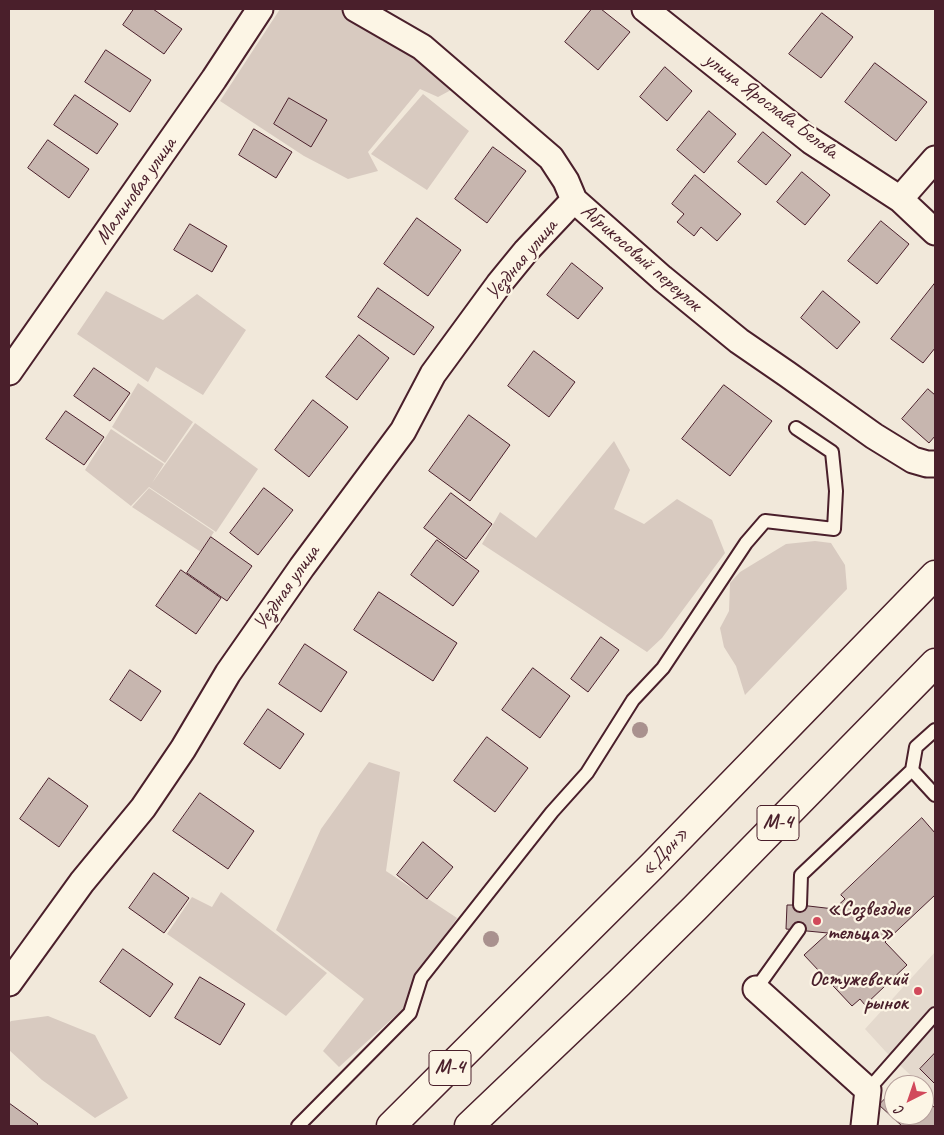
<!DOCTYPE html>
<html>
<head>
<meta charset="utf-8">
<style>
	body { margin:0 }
	#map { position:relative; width:944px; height:1135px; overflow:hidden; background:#f1e8da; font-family:Caveat,sans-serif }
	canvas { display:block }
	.frame { position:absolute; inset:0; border:10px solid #4a1f2b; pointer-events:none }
	.north { position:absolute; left:884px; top:1075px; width:50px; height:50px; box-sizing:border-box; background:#fcf5e5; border:1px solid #b59f9b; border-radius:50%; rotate:221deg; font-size:14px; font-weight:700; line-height:20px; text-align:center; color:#4a1f2b }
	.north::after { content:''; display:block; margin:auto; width:18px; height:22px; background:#d1495b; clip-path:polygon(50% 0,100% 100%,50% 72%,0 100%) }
</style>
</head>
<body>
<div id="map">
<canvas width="944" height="1135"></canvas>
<div class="frame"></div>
<div class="north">С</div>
</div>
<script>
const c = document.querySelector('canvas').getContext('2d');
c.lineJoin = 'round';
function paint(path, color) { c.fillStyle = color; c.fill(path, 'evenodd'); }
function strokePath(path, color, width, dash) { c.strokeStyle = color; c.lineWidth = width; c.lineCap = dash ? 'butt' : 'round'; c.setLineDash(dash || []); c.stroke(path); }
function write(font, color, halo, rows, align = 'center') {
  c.font = font + ' Caveat,sans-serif'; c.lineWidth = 4.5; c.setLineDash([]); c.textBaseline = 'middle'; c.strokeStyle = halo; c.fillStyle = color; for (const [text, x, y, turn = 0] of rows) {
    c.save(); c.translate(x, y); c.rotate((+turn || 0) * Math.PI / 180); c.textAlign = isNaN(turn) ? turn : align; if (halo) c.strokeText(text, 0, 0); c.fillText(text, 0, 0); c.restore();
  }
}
paint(new Path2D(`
	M 935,952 L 935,1098 L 924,1088 L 924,1085 L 921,1085 L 886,1052 L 865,1029 Z`), '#e4d9cd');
paint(new Path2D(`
	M 280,9 L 340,9 L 418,54 L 451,90 L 438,97 L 420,89 L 368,152 L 378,171 L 348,179 L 304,156 L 220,101 Z
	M 423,94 L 469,131 L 427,190 L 371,154 Z
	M 106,291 L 163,320 L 197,294 L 246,330 L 203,395 L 156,367 L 148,382 L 77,334 Z
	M 138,383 L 193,422 L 165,463 L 112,427 Z
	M 195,423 L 258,469 L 216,532 L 149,487 L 131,506 L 85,470 L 111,429 L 164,464 L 152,483 Z
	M 614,441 L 630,470 L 614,509 L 644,524 L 677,499 L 712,520 L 725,553 L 662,638 L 647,652 L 482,544 L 500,512 L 536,538 Z
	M 149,488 L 214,532 L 201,552 L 132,507 Z
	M 815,541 L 831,543 L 845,565 L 847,589 L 745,695 L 736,666 L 724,647 L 720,628 L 729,611 L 730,583 L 740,572 L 786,544 Z
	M 369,762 L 400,772 L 386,871 L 457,918 L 412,984 L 404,1008 L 339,1067 L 323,1051 L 364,999 L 276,930 L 321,829 Z
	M 221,892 L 327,973 L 286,1016 L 167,934 L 192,897 L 212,907 Z
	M 48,1016 L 95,1035 L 128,1098 L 95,1118 L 42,1080 L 9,1050 L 9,1023 L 11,1021 Z`), '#d8cac0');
const building = new Path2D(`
	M 134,9 L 153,9 L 182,29 L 164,54 L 123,25 Z
	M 592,9 L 601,9 L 630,32 L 598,70 L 565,42 Z
	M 822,13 L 853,37 L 821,78 L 789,54 Z
	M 106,50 L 151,80 L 130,112 L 85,82 Z
	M 875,63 L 927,102 L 896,141 L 845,102 Z
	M 665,67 L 692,91 L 667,121 L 640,97 Z
	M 75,95 L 118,124 L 97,154 L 54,125 Z
	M 289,98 L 327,120 L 311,147 L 274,124 Z
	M 709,111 L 736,134 L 704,173 L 677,150 Z
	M 254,129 L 292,152 L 276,178 L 239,155 Z
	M 763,132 L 791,155 L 766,185 L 738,162 Z
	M 48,140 L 89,169 L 69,198 L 28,168 Z
	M 493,147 L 526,171 L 487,223 L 455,199 Z
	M 802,172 L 830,195 L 805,225 L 777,202 Z
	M 695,175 L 741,214 L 717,241 L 701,227 L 694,236 L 677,222 L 684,214 L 672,204 Z
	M 417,218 L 461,250 L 428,296 L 384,264 Z
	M 881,221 L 909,244 L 877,284 L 848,261 Z
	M 190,224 L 227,246 L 212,272 L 174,250 Z
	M 572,263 L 603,288 L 578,319 L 547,295 Z
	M 935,283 L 935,348 L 923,363 L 891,339 Z
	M 378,288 L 434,327 L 414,355 L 358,317 Z
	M 823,291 L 860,322 L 837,349 L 801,318 Z
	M 359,335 L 389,358 L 357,400 L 326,377 Z
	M 534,351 L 575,382 L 549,417 L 508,386 Z
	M 94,368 L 130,393 L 110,421 L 74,396 Z
	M 724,385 L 772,421 L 730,476 L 682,439 Z
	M 928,389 L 935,395 L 935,436 L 929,443 L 902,419 Z
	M 313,400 L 348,427 L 309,477 L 275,450 Z
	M 66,411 L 104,437 L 84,465 L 46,439 Z
	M 469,415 L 510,445 L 470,501 L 429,471 Z
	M 264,488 L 293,510 L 258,555 L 230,533 Z
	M 451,493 L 492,524 L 466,559 L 424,528 Z
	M 211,537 L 252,566 L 227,601 L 187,573 Z
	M 437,540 L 479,571 L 453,606 L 411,575 Z
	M 181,570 L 221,598 L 196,634 L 156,606 Z
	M 379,592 L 457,643 L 433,681 L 354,630 Z
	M 601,637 L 619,650 L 588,692 L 571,679 Z
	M 305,644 L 347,672 L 321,712 L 279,684 Z
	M 533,668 L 570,696 L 540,738 L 502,710 Z
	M 130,670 L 161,691 L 141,721 L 110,700 Z
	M 268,709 L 304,734 L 280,769 L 244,744 Z
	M 487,737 L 528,768 L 495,812 L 454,781 Z
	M 49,778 L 88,806 L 59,847 L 20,819 Z
	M 200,793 L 254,831 L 228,869 L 173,831 Z
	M 922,818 L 935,833 L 935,895 L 885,942 L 907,965 L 865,1005 L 860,999 L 852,1006 L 804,955 L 828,933 L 786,929 L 787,905 L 800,905 L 834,909 L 845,899 L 841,895 Z
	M 423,842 L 453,867 L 427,899 L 397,875 Z
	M 154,873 L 189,898 L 164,933 L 129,908 Z
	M 123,949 L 173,984 L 150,1017 L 100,982 Z
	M 200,977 L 245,1004 L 220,1045 L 175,1018 Z
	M 935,1053 L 935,1084 L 920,1069 Z
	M 894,1090 L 894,1115 L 924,1115 L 924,1098 L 935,1108 L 935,1126 L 902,1126 L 879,1105 Z
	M 9,1103 L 38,1124 L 36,1126 L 9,1126 Z`);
paint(building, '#c7b6af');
strokePath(building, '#4a1f2b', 1);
const lane = new Path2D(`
	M 912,770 L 935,795
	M 800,905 L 801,875 L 912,770 L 916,747 L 935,730
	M 756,989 L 799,929
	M 868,1090 L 935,1014
	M 298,1126 L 410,1013 L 421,978 L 552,812 L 587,773 L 633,700 L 663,668 L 746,543 L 765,521 L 834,529 L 836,491 L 832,452 L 796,428`);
const street = new Path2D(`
	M 356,9 L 422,47 L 551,158 L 566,181 L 574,200 L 662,278 L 739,341 L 787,374 L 874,436 L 913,460 L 927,464 L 935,464
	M 645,9 L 811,141 L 900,199 L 935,232
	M 900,199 L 935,159
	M 9,372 L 214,79 L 260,9
	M 9,983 L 82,882 L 143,808 L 183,749 L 228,673 L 302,567 L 403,431 L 433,374 L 499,284 L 526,251 L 574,200
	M 756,989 L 868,1090 L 864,1126`);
const highway = new Path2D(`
	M 391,1126 L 653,865 L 935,575
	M 469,1126 L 619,983 L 695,908 L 935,663`);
strokePath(lane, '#4a1f2b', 16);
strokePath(street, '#4a1f2b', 29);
strokePath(highway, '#4a1f2b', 31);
strokePath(lane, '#fcf5e5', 12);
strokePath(street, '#fcf5e5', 25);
strokePath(highway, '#fcf5e5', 28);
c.fillStyle = '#a9918e';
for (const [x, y] of [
	[640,730],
	[491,939]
]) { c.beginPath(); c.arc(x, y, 8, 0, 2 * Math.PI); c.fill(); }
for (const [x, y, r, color] of [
	[817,921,5,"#d1495b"],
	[918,991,5,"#d1495b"]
]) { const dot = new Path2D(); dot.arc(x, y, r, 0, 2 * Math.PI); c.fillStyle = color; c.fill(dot); strokePath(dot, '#fcf5e5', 2); }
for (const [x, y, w] of [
	[778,823,42],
	[450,1068,42]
]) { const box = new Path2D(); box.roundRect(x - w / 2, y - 17.5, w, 35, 4); c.fillStyle = '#fcf5e5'; c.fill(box); strokePath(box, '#4a1f2b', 1); }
write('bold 20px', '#4a1f2b', null, [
	["М-4",778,823],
	["М-4",450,1068]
]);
write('21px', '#4a1f2b', '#fcf5e5', [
	["улица Ярослава Белова",771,106,37],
	["Малиновая улица",136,191,-55],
	["Абрикосовый переулок",641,258,41],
	["Уездная улица",522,260,-50],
	["Уездная улица",287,588,-55],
	["«Дон»",665,852,-46]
]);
write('bold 21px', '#4a1f2b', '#fcf5e5', [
	["«Созвездие",827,909],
	["тельца»",827,933],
	["Остужевский",908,979,"right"],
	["рынок",908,1003,"right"]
], 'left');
</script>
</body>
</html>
